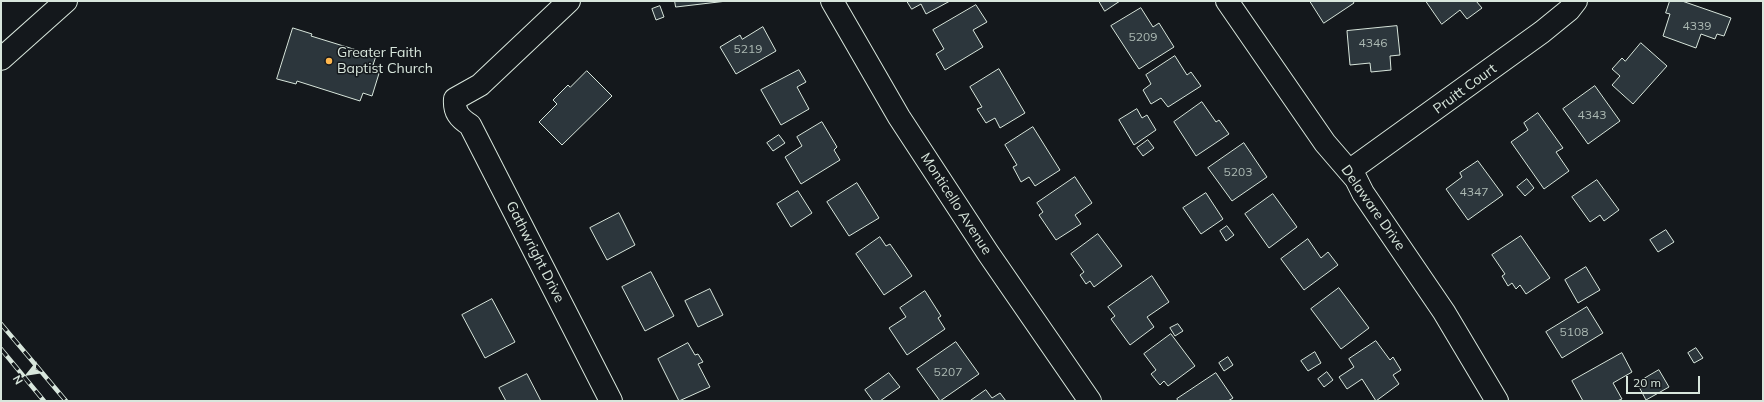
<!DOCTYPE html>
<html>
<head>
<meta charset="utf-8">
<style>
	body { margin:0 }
	#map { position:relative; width:1764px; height:402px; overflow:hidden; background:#14181c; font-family:Mulish,sans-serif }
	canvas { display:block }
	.frame { position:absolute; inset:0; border:2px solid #d8e6dc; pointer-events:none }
	.north { position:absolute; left:8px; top:354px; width:40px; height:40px; -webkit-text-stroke:3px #14181c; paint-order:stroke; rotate:240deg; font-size:11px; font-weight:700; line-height:16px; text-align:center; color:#d8e6dc }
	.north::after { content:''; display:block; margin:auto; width:14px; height:18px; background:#d8e6dc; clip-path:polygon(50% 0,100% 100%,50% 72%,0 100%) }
	.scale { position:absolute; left:1626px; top:376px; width:74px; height:18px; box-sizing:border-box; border:2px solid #d8e6dc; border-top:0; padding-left:5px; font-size:12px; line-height:14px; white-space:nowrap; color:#d8e6dc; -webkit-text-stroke:3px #14181c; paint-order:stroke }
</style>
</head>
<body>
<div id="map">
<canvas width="1764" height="402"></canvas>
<div class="frame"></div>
<div class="north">N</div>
<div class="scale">20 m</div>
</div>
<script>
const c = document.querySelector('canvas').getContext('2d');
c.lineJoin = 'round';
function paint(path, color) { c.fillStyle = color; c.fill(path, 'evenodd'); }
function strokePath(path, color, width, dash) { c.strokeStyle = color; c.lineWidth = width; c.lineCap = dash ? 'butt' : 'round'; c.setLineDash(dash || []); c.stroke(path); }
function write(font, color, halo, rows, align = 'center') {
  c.font = font + ' Mulish,sans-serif'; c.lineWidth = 3; c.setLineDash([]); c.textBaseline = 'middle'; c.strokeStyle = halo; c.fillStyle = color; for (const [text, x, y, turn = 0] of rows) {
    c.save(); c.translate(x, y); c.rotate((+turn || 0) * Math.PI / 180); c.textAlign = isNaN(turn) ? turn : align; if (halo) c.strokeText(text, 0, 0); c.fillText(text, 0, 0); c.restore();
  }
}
const building = new Path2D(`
	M 675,1 L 727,1 L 676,7 Z
	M 907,1 L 950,1 L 926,14 L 921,4 L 912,9 Z
	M 1099,1 L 1120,1 L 1105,11 Z
	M 1310,1 L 1353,1 L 1354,3 L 1324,23 Z
	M 1426,1 L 1476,1 L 1482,8 L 1467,19 L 1460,10 L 1442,24 Z
	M 1670,1 L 1682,1 L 1731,18 L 1724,36 L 1717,34 L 1715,39 L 1701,34 L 1696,48 L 1663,36 L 1670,14 L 1666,13 Z
	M 976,5 L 987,22 L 973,30 L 983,47 L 945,70 L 936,54 L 944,49 L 933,30 Z
	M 660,6 L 664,17 L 656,20 L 652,9 Z
	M 1141,8 L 1153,27 L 1159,23 L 1174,47 L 1139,69 L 1111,26 Z
	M 1397,26 L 1400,55 L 1390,56 L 1391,70 L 1371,72 L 1370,63 L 1350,65 L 1347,31 Z
	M 763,27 L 776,51 L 736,74 L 720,47 L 740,35 L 742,39 Z
	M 293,28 L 312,34 L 311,36 L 376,56 L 373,65 L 381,67 L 372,96 L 363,93 L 360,101 L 297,81 L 296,84 L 277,79 Z
	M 1641,43 L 1667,66 L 1633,104 L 1612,85 L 1620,76 L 1612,69 L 1622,58 L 1625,61 Z
	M 1175,56 L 1187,75 L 1191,72 L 1201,86 L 1168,107 L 1161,98 L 1151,104 L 1143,90 L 1151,84 L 1146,75 Z
	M 999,69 L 1025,113 L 1000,128 L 995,118 L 986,123 L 977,109 L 982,107 L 970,87 Z
	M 799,70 L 806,82 L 797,87 L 809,109 L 781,125 L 761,90 Z
	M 587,71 L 612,96 L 562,145 L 539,122 L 557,104 L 553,100 L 568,85 L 570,87 Z
	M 1595,86 L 1620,121 L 1588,144 L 1563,109 Z
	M 1202,102 L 1216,122 L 1219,120 L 1229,134 L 1196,156 L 1174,122 Z
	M 1137,109 L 1142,118 L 1147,115 L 1156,130 L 1134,145 L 1119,120 Z
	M 1538,113 L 1563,148 L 1556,152 L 1569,171 L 1544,189 L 1511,142 L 1528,130 L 1524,123 Z
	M 822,122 L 837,147 L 834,150 L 840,160 L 801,184 L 785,157 L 802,146 L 797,137 Z
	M 1033,127 L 1060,170 L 1035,186 L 1029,177 L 1021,182 L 1013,167 L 1017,165 L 1005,145 Z
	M 779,135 L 785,143 L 773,151 L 767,143 Z
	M 1148,140 L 1154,148 L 1143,156 L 1137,148 Z
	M 1244,143 L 1267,177 L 1232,201 L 1208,168 Z
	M 1478,161 L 1503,195 L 1468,220 L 1446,189 L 1462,177 L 1460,173 Z
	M 1075,177 L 1092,203 L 1075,215 L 1081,224 L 1056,240 L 1039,215 L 1043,212 L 1037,203 Z
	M 1527,179 L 1534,188 L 1525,196 L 1517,187 Z
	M 1597,180 L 1619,210 L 1604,221 L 1600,215 L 1590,222 L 1572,197 Z
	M 857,183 L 879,218 L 849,236 L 827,202 Z
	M 798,191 L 812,213 L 791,227 L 777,204 Z
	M 1206,193 L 1223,219 L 1201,234 L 1183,208 Z
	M 1273,194 L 1297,227 L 1269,248 L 1245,214 Z
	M 619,213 L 635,245 L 607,260 L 590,228 Z
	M 1227,226 L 1234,235 L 1226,241 L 1220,231 Z
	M 1666,230 L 1674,242 L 1658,252 L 1650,240 Z
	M 1098,234 L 1122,266 L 1094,287 L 1090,281 L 1086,284 L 1080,275 L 1084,272 L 1071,254 Z
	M 1521,236 L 1550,278 L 1526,294 L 1520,285 L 1516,289 L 1512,283 L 1508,286 L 1502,276 L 1505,274 L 1492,255 Z
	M 880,237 L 886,246 L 890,244 L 912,276 L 884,295 L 856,254 Z
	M 1308,239 L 1321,258 L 1328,252 L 1338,265 L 1304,290 L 1281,259 Z
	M 1586,267 L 1600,290 L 1578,303 L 1565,280 Z
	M 651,272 L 674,316 L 645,331 L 622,287 Z
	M 1152,276 L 1169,302 L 1147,317 L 1154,327 L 1130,345 L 1111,319 L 1115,316 L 1108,307 Z
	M 1339,288 L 1369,328 L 1341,349 L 1311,309 Z
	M 710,289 L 723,315 L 698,327 L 685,301 Z
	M 925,291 L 941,316 L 938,318 L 945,329 L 907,355 L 889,328 L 906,317 L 900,308 Z
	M 492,299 L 515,342 L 485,358 L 462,315 Z
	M 1587,307 L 1603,333 L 1562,358 L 1546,332 Z
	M 1178,324 L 1183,331 L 1175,336 L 1170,328 Z
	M 1171,334 L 1195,366 L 1168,386 L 1164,381 L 1160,385 L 1151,374 L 1156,370 L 1144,354 Z
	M 1376,341 L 1390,360 L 1393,357 L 1401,370 L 1393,375 L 1399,384 L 1376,401 L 1362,379 L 1347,389 L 1339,377 L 1354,367 L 1349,359 Z
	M 956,342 L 979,374 L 940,401 L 917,369 Z
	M 688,343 L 695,355 L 698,354 L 703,362 L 698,364 L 710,387 L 679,401 L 658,359 Z
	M 1696,348 L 1703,358 L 1694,363 L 1688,353 Z
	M 1315,352 L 1321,363 L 1308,371 L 1301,361 Z
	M 1622,353 L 1632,372 L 1613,383 L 1622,399 L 1617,401 L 1583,401 L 1572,381 Z
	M 1228,357 L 1233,365 L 1224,371 L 1219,363 Z
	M 1659,370 L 1669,387 L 1646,400 L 1637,383 Z
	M 1327,372 L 1333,380 L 1324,387 L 1318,379 Z
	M 889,373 L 900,387 L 880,401 L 873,401 L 865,390 Z
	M 1216,373 L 1233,398 L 1228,401 L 1178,401 L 1177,399 Z
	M 527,374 L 541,401 L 506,401 L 499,388 Z
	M 986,390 L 992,398 L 1000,393 L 1006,401 L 970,401 Z`);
paint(building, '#2c363c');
strokePath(building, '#d8e6dc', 1);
const street = new Path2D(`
	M 569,1 L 480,85 L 455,99 C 454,112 459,118 470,125 L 611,401
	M 832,1 L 899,117 L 988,253 L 1090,401
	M 1227,1 L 1325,143 L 1356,179 L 1363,193 L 1444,312 L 1497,401
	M 1349,171 L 1542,32 L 1569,10 L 1576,1`);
const secondary = new Path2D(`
	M 1,59 L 66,1`);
strokePath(street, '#d8e6dc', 24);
strokePath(secondary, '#d8e6dc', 24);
strokePath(street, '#14181c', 22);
strokePath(secondary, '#14181c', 22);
const rail = new Path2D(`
	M 1,324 L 66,401
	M 1,349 L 44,401`);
strokePath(rail, '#d8e6dc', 4.5);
strokePath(rail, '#14181c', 3, [9]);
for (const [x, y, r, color] of [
	[329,61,4,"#ffb74d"]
]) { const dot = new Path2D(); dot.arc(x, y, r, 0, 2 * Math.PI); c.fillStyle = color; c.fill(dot); strokePath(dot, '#14181c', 1.5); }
write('12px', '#adbab4', null, [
	["4339",1697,26],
	["5209",1143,37],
	["4346",1373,43],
	["5219",748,49],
	["4343",1592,115],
	["5203",1238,172],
	["4347",1474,192],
	["5108",1574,332],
	["5207",948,372]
]);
write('14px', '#d8e6dc', '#14181c', [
	["Greater Faith",337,53],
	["Baptist Church",337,69]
], 'left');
write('14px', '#d8e6dc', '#14181c', [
	["Pruitt Court",1465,89,-36],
	["Monticello Avenue",956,204,57],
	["Delaware Drive",1373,208,55],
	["Gathwright Drive",535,252,63]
]);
</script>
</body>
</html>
